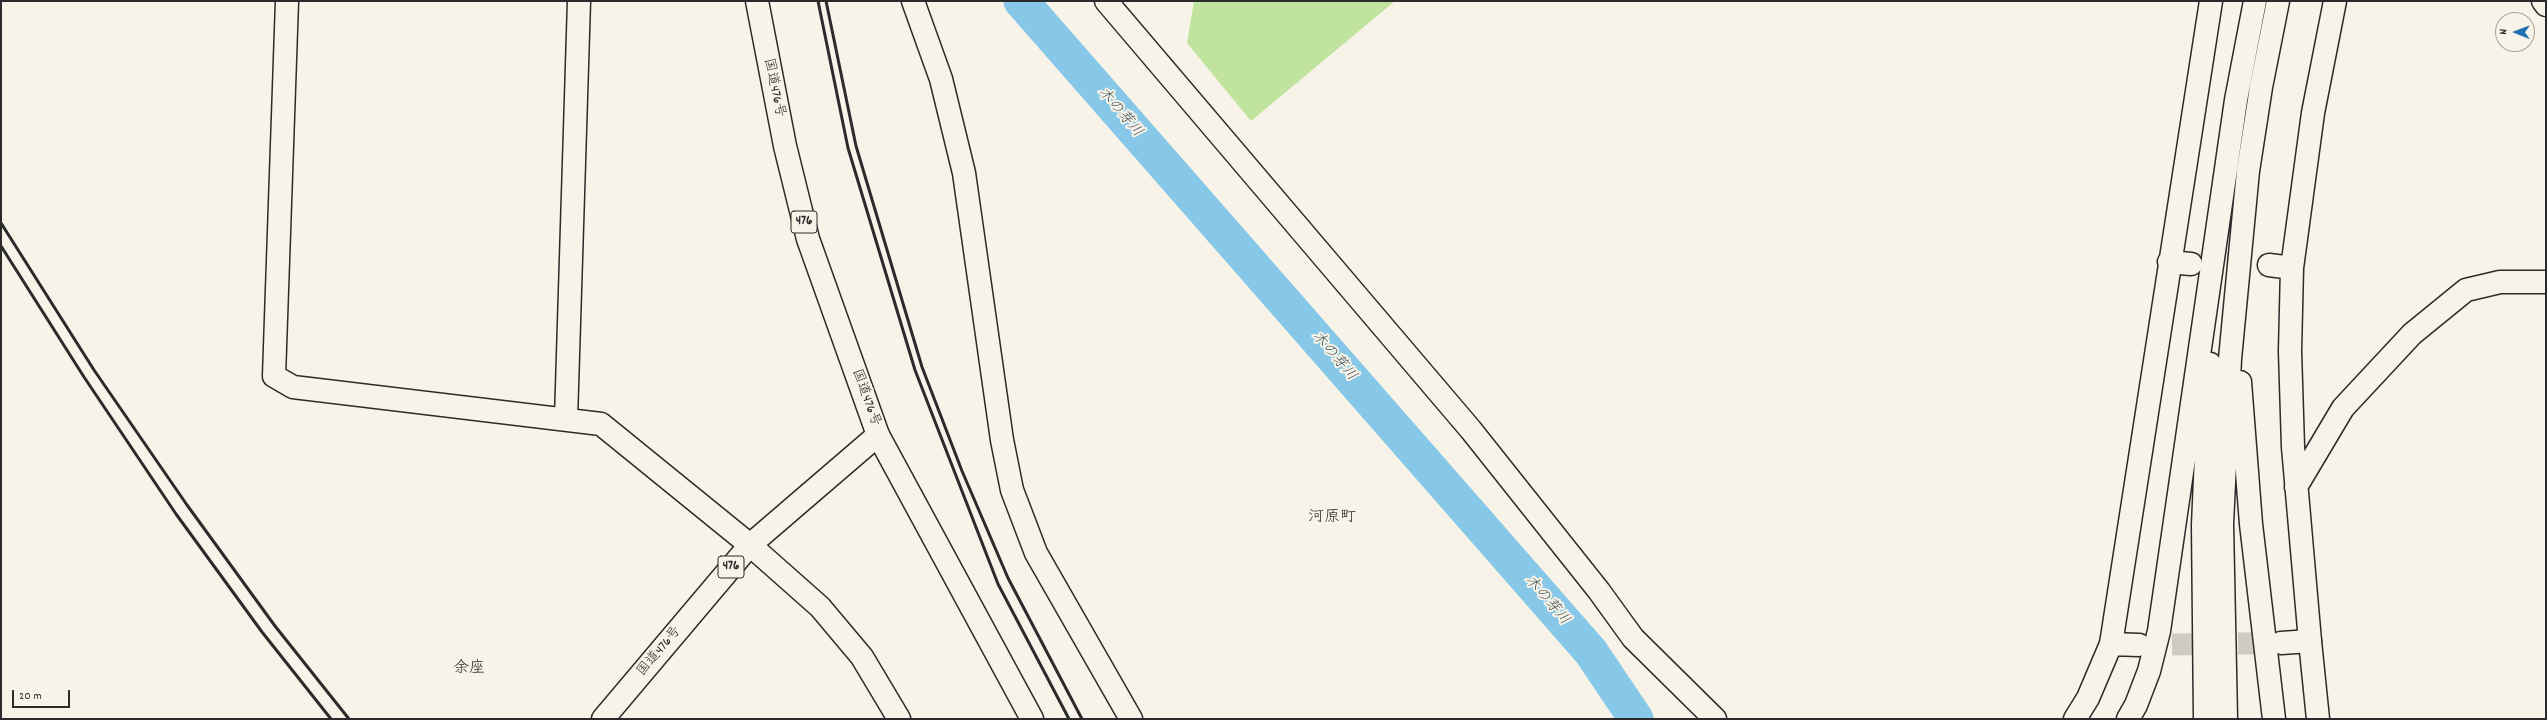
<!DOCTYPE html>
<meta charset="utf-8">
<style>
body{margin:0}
#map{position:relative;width:2547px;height:720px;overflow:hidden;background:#f7f3e8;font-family:Dekko,sans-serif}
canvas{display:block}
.frame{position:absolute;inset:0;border:2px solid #2b2b2b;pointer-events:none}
.north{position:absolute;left:2495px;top:12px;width:40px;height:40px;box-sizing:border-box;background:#f7f3e8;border:1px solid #a5a39c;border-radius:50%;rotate:271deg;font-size:11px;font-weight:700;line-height:16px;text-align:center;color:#2b2b2b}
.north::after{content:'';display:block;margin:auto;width:14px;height:18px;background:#1f6fb2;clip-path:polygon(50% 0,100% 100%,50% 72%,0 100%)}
.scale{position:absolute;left:12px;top:690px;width:58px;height:18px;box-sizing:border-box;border:2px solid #2b2b2b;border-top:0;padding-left:5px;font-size:12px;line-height:14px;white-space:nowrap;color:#2b2b2b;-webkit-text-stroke:3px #f7f3e8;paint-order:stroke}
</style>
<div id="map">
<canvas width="2547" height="720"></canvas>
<div class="frame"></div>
<div class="north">N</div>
<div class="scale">20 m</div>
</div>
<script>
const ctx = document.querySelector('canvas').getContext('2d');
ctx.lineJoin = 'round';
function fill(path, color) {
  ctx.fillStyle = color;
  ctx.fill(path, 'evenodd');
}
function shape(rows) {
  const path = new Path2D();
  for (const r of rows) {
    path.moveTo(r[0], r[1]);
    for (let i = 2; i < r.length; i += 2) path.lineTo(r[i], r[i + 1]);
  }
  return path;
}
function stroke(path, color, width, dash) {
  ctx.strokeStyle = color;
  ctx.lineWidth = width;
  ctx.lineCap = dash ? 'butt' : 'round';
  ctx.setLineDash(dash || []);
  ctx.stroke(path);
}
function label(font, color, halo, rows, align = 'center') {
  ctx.font = font + ' Dekko,"Klee One",sans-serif';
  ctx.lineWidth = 4;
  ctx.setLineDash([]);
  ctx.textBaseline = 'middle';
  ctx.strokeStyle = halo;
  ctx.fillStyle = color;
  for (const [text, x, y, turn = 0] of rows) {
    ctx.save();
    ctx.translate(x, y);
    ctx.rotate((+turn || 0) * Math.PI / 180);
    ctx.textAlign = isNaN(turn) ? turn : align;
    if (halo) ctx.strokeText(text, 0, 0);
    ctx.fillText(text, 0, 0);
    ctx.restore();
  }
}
const green = shape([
 [1194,1,1395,1,1251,121,1187,43]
]);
const river = shape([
 [1021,1,1591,652,1636,719]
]);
const minorTunnel = shape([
 [2194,264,2269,265]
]);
const majorTunnel = shape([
 [2139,645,2281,643]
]);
const minor = shape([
 [287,1,274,376,293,387,601,424,750,545,820,607,862,657,899,719],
 [913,1,941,79,964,173,1002,440,1012,490,1036,553,1131,719],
 [1106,1,1471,430,1599,591,1633,638,1715,719],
 [2543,1,2546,5],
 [2169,262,2191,264],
 [2269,265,2292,268],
 [566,419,579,1],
 [878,435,1032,719],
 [2296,487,2343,408,2412,334,2466,290,2500,282,2546,282],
 [2310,641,2293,447,2290,351,2292,268,2313,113,2335,1],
 [2111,644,2211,1]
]);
const major = shape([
 [2281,643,2310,641,2318,719],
 [2075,719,2088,698,2111,644,2139,645]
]);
const highway = shape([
 [2240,382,2251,524,2274,719],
 [603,719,750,545,878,435,808,239,785,146,757,1],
 [2128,719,2136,705,2149,671,2159,631,2236,100,2255,1],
 [2205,719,2203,525,2210,364],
 [2226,719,2222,524,2230,359,2248,171,2261,87,2278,1]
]);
const rail = shape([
 [818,1,848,148,915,370,998,584,1069,719],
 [826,1,856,146,922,367,962,471,1008,578,1082,719],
 [1,223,94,370,187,505,275,626,349,719],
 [1,246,84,377,176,514,262,632,331,719]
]);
const shields = [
 [804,222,26],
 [731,567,26]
];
const shieldNames = [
 ["476",804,222],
 ["476",731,567]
];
const streetNames = [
 ["国道476号",773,88,78],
 ["国道476号",865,398,70],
 ["国道476号",660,652,-50]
];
const waterNames = [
 ["木の芽川",1119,113,49],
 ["木の芽川",1333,357,49],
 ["木の芽川",1546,601,49]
];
const quarterNames = [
 ["河原町",1332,519],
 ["余座",469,670]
];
fill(green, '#c0e49e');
stroke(river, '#87c8e8', 35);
stroke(minorTunnel, '#cecbc2', 22, [22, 11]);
stroke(majorTunnel, '#cecbc2', 22, [22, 11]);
stroke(minor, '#2b2b2b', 25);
stroke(major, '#2b2b2b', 25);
stroke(highway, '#2b2b2b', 25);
stroke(minor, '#f7f3e8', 22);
stroke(major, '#f7f3e8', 22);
stroke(highway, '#f7f3e8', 22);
stroke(rail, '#2b2b2b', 3);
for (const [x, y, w] of shields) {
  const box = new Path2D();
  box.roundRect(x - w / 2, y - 11, w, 22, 3);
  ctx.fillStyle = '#f7f3e8';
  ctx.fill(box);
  stroke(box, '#2b2b2b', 1);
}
label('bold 13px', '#2b2b2b', null, shieldNames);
label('14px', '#2b2b2b', '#f7f3e8', streetNames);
label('italic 15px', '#42525a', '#f7f3e8', waterNames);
label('16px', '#2b2b2b', '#f7f3e8', quarterNames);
</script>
